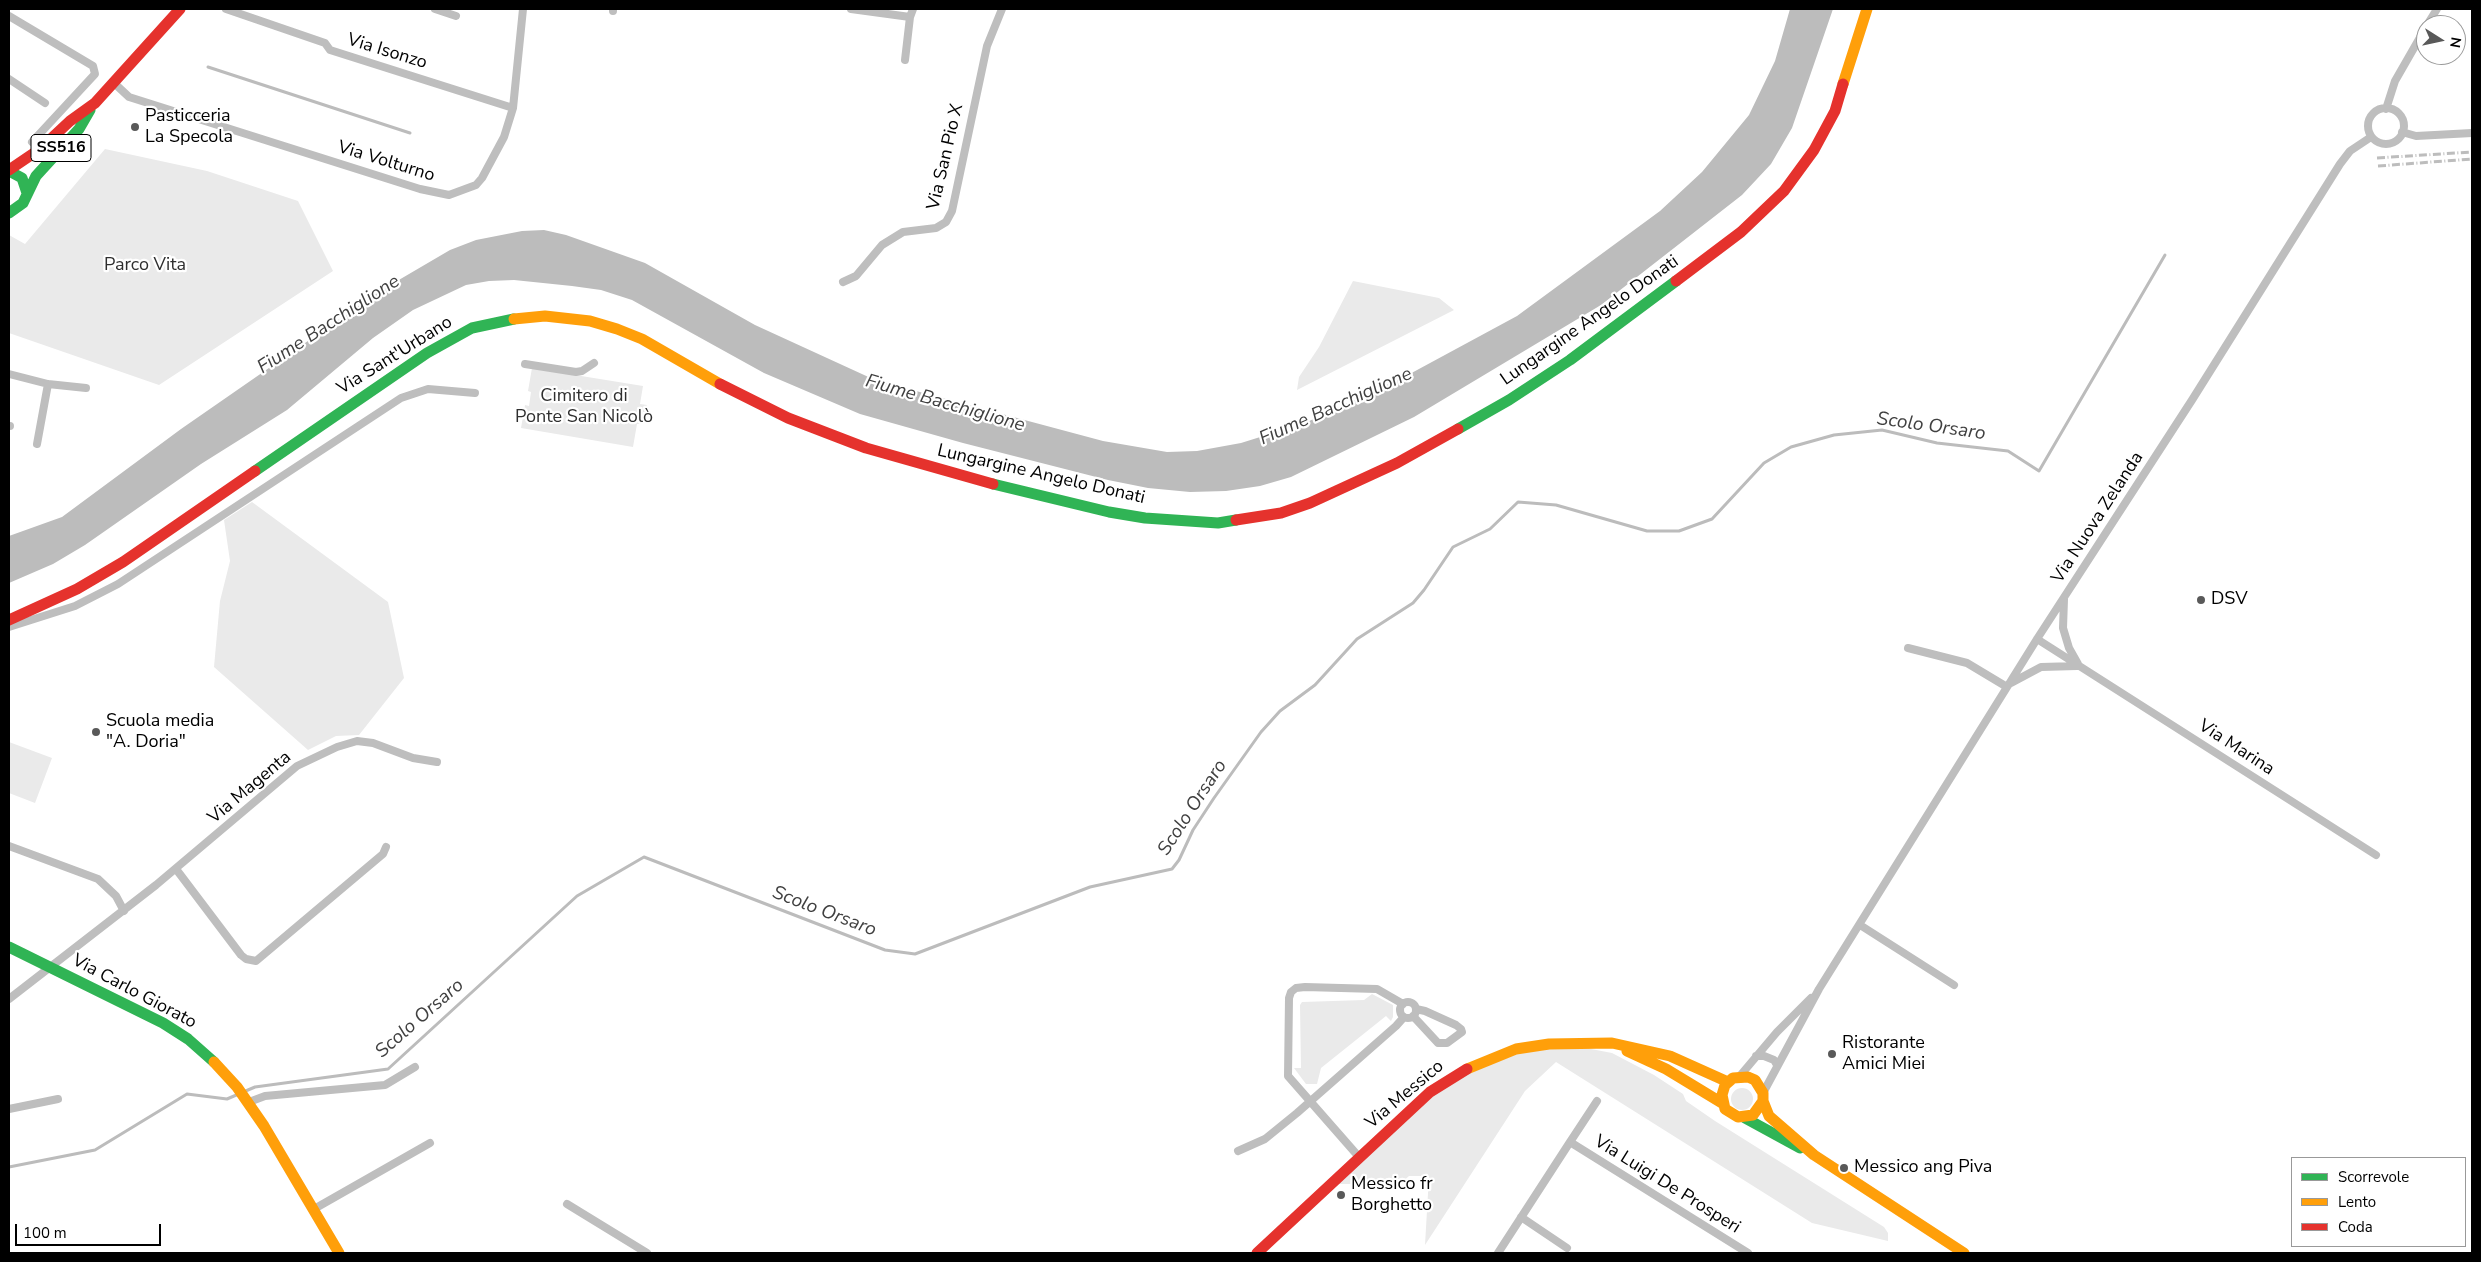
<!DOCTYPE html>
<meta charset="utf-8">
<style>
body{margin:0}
#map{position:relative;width:2481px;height:1262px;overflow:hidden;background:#fff;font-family:"Nunito Sans",sans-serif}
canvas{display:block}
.frame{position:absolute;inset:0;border:10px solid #000;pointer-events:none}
.legend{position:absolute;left:2291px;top:1157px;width:175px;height:90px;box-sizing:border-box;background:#fff;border:1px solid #999;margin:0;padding:6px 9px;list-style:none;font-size:15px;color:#000}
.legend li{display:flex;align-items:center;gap:10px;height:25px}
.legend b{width:25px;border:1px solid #999}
.north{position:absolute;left:2416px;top:15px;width:50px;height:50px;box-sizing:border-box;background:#fff;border:1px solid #999;border-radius:50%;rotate:100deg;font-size:14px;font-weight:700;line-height:20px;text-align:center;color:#000}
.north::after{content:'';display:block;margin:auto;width:18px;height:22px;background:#595959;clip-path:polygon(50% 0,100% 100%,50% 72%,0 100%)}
.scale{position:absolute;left:15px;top:1224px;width:146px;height:22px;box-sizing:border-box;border:2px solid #000;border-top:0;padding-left:6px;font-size:15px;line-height:18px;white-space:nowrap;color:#000;-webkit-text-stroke:4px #fff;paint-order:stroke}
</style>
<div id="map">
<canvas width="2481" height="1262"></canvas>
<div class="frame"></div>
<ul class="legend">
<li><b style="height:6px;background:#30b455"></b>Scorrevole</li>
<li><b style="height:6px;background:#ff9f0a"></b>Lento</li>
<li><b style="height:6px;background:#e5322d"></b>Coda</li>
</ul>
<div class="north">N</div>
<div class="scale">100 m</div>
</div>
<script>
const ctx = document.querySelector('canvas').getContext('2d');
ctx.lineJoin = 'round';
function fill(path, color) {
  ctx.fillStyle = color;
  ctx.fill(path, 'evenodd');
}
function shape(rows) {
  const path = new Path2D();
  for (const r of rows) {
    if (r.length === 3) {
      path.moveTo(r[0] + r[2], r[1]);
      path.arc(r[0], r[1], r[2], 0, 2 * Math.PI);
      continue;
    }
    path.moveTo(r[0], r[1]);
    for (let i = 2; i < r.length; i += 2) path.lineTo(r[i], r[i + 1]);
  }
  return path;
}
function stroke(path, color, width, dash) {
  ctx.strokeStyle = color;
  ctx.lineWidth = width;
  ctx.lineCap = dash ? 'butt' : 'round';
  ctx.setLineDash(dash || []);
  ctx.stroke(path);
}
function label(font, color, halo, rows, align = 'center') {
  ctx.font = font + ' "Nunito Sans",sans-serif';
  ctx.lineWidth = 4.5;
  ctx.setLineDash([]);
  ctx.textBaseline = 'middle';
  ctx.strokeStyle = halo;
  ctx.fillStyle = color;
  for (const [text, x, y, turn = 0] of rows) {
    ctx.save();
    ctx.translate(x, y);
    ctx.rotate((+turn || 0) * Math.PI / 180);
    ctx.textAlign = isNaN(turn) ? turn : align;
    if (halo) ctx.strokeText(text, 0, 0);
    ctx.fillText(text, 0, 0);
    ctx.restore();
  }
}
const green = shape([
 [105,149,207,171,298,201,333,271,159,385,9,333,9,235,25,244],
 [1353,281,1439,298,1454,310,1297,390,1299,377,1319,347],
 [532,368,643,386,640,404,647,405,645,412,643,412,643,421,641,420,640,424,637,424,633,447,521,428,525,405,529,406,531,392,528,391],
 [252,502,388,602,404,678,359,735,336,736,308,750,214,667,220,601,230,561,224,520],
 [9,742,52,758,35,803,9,793],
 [1372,994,1393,1005,1393,1017,1391,1021,1386,1016,1321,1068,1317,1084,1306,1084,1294,1068,1301,1068,1300,1005,1302,1002,1364,1000],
 [1549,1041,1612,1053,1654,1075,1683,1094,1686,1101,1715,1121,1884,1227,1888,1233,1888,1241,1812,1223,1556,1062,1525,1091,1425,1245,1429,1176,1409,1176,1400,1184,1326,1184,1429,1090,1489,1055],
 [1742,1099,11]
]);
const water = shape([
 [1790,9,1833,9,1792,128,1771,164,1742,195,1601,305,1414,417,1291,477,1260,486,1226,491,1190,492,1148,488,1108,480,963,443,860,414,764,373,632,300,601,290,572,286,514,280,489,281,466,285,413,310,373,338,287,410,201,464,85,545,53,564,9,583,9,536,62,517,181,429,380,291,450,250,476,240,522,231,544,230,566,235,645,263,755,325,875,380,1103,441,1167,452,1197,451,1241,443,1305,423,1406,376,1517,316,1660,211,1702,172,1749,115,1775,61]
]);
const stream = shape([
 [208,67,410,133],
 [9,1167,95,1150,187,1094,227,1099,255,1087,388,1069,577,896,644,857,885,950,915,954,1090,887,1172,869,1179,860,1193,830,1214,798,1261,732,1280,711,1315,685,1357,639,1413,603,1424,590,1453,547,1490,529,1518,502,1556,505,1647,531,1679,531,1712,519,1764,463,1791,447,1834,435,1882,430,1937,443,2008,451,2039,471,2165,255]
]);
const street = shape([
 [226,9,325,43,330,50,513,108],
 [435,9,456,16],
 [851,9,910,17],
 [613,11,613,9],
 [9,16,93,66,95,74,32,142],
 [2427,25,2437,9],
 [905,60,910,17,913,9],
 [9,79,45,103],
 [114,83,129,97,420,189,449,195,476,185,482,178,504,137,513,108,523,9],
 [2386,126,18],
 [2386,109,2395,81,2426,27],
 [2402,132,2416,136,2472,133],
 [843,282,856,276,882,245,903,232,936,228,946,222,952,211,987,46,1002,9],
 [525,364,576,372,582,371,594,363],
 [9,374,48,384,86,388],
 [9,426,10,426],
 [37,444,48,384],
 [2064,599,2063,628,2069,648,2078,664],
 [9,627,75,606,118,584,401,398,428,389,475,393],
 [2037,639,2376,855],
 [1908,648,1967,663,2007,687],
 [2011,683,2041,667,2077,666],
 [9,846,98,879,116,896,124,911],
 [176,869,241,955,246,959,256,961,383,854,386,847],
 [1860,925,1954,985],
 [9,999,156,885,297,766,337,747,357,741,373,743,413,758,437,762],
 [1408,1010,8],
 [1413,1016,1438,1043,1447,1043,1462,1032,1461,1029,1456,1025,1425,1011,1416,1009],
 [1756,1056,1764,1056,1774,1060,1777,1065],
 [1739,1077,1777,1032,1811,998],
 [1763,1093,1819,989,2037,639,2192,400,2340,164,2350,151,2371,137],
 [249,1102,265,1096,385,1085,415,1067],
 [9,1109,58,1099],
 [1570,1142,1597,1101],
 [1238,1151,1265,1139,1297,1113,1396,1026,1404,1017],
 [1359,1157,1288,1076,1289,998,1291,992,1296,988,1305,987,1377,989,1403,1004],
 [567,1204,647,1253],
 [314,1209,430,1143],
 [1521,1217,1567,1248],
 [1498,1253,1570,1142,1748,1253]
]);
const fast = shape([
 [9,171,22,178,27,193],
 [9,213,23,203,36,176,79,129,90,110],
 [1458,429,1509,400,1570,360,1676,281],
 [255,471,427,353,472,328,514,319],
 [993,484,1109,512,1145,518,1218,523,1236,520],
 [9,947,163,1023,188,1039,214,1062],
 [1745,1118,1800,1148]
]);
const slow = shape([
 [1843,84,1867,9],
 [514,319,545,316,590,321,617,329,642,339,720,384],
 [1627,1051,1666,1069,1722,1103],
 [214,1062,237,1087,264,1126,339,1253],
 [1467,1069,1516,1049,1549,1044,1612,1043,1670,1056,1728,1082],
 [1763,1101,1753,1115,1738,1117,1725,1109,1722,1095,1725,1085,1733,1078,1748,1077,1755,1080,1763,1093,1763,1101,1769,1116,1814,1155,1964,1253]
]);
const jam = shape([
 [9,170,40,149,70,121,95,103,180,9],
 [1676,281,1741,232,1784,191,1814,150,1835,111,1843,84],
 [720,384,788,418,866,448,993,484],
 [1236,520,1281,513,1310,503,1397,463,1458,429],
 [9,620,77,589,123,562,255,471],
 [1257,1253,1430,1092,1467,1069]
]);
const rail = shape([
 [2377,158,2472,152],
 [2378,166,2472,159]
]);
const markers = [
 [135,127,5,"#595959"],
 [2201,600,5,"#595959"],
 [96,732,5,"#595959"],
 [1832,1054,5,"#595959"],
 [1844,1168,5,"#595959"],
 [1341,1195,5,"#595959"]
];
const shields = [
 [61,148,60]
];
const shieldNames = [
 ["SS516",61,148]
];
const streetNames = [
 ["Via Isonzo",387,52,17],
 ["Via San Pio X",946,157,-77],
 ["Via Volturno",386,162,17],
 ["Lungargine Angelo Donati",1590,321,-35],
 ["Via Sant'Urbano",395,356,-32],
 ["Lungargine Angelo Donati",1041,475,13],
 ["Via Nuova Zelanda",2098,518,-57],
 ["Via Marina",2236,748,33],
 ["Via Magenta",250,788,-40],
 ["Via Carlo Giorato",134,992,28],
 ["Via Messico",1405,1095,-40],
 ["Via Luigi De Prosperi",1667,1185,32]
];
const poiNames = [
 ["Pasticceria",145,117],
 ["La Specola",145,138],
 ["DSV",2211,600],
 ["Scuola media",106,722],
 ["\"A. Doria\"",106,743],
 ["Ristorante",1842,1044],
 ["Amici Miei",1842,1065],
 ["Messico ang Piva",1854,1168],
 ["Messico fr",1351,1185],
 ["Borghetto",1351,1206]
];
const parkNames = [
 ["Parco Vita",145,266],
 ["Cimitero di",584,397],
 ["Ponte San Nicolò",584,418]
];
const waterNames = [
 ["Fiume Bacchiglione",329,325,-33],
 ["Fiume Bacchiglione",945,404,16],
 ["Fiume Bacchiglione",1336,407,-24],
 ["Scolo Orsaro",1931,427,8],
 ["Scolo Orsaro",1193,808,-57],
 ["Scolo Orsaro",824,912,21],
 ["Scolo Orsaro",420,1019,-41]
];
fill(green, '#eaeaea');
fill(water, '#bcbcbc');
stroke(stream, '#bcbcbc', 3);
stroke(street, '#bebebe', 8);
stroke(fast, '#30b455', 11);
stroke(slow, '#ff9f0a', 11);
stroke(jam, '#e5322d', 11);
stroke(rail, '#bdbdbd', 3, [8, 2.5, 1, 2.5]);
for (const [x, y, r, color] of markers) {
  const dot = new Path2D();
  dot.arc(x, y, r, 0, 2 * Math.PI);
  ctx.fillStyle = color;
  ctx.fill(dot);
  stroke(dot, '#fff', 2);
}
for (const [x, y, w] of shields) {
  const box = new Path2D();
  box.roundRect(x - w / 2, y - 13.5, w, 27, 4);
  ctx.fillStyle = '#fff';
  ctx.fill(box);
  stroke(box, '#000', 1);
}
label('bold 16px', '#000', null, shieldNames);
label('18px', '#000', '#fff', streetNames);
label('18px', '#000', '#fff', poiNames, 'left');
label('18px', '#2f2f2f', '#fff', parkNames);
label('italic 19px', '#404040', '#fff', waterNames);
</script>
